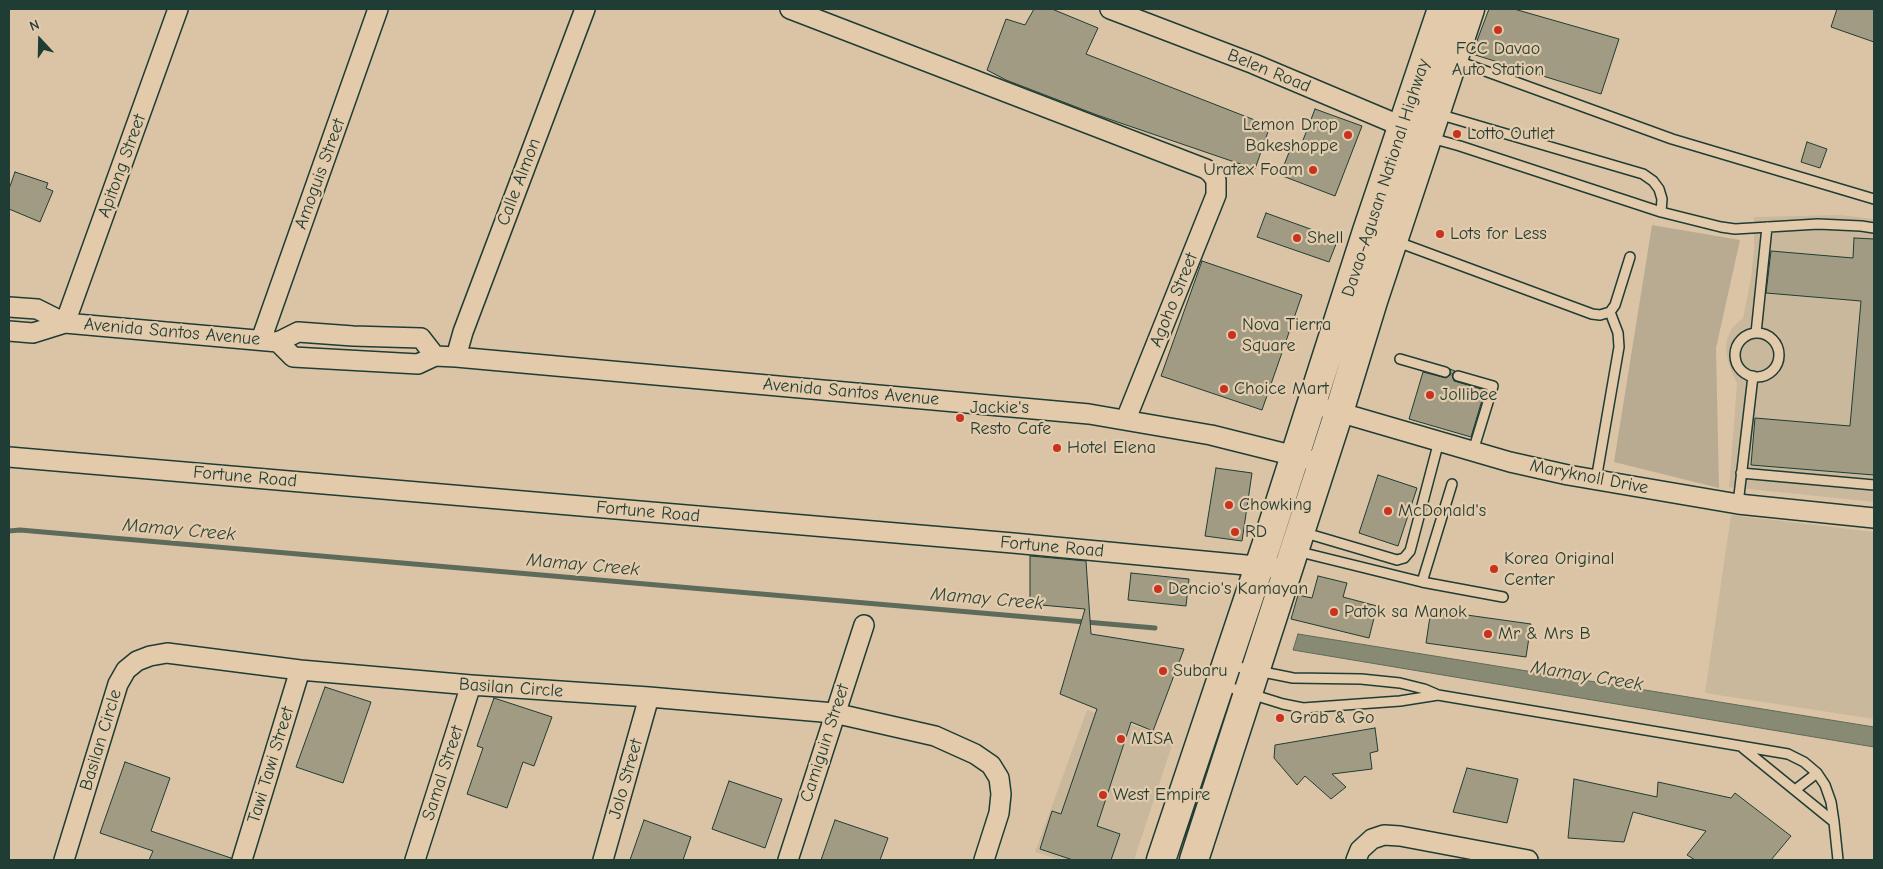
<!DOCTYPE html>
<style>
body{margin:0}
#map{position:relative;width:1883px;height:869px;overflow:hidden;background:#dbc4a6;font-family:"Comic Neue",sans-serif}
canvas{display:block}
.frame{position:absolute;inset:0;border:10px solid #1f3d34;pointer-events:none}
.north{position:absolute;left:15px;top:15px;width:50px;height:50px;-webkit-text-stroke:4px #e3caab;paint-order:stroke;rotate:339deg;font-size:14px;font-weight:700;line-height:20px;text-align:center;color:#1f3d34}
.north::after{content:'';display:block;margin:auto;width:18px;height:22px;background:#1f3d34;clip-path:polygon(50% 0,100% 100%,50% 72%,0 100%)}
</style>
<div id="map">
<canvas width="1883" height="869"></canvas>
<div class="frame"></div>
<div class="north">N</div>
</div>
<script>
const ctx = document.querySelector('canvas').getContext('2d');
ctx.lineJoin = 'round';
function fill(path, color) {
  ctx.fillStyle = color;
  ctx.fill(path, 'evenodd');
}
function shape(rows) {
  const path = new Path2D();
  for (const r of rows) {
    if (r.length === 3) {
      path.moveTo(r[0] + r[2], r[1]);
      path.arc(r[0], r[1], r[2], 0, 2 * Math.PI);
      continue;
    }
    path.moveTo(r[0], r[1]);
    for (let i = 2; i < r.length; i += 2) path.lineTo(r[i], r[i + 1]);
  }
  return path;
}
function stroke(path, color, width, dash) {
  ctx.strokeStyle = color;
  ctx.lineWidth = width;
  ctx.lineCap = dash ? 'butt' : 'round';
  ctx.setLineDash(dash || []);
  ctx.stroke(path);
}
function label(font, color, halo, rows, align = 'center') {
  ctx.font = font + ' "Comic Neue",sans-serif';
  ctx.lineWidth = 4.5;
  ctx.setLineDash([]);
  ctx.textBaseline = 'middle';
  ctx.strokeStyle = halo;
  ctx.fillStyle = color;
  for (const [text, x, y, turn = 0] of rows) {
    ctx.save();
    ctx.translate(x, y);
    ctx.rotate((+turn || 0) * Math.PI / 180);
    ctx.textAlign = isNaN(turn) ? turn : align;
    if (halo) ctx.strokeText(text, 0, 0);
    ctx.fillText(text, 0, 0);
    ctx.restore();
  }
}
const built = shape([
 [1840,215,1874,219,1874,502,1729,487,1737,384,1729,365,1726,351,1727,339,1732,328,1743,318,1751,278,1754,249,1754,217],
 [1731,515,1874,532,1874,719,1705,693],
 [1087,710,1174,739,1134,860,1060,860,1035,852]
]);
const green = shape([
 [1652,225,1740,240,1716,348,1719,488,1614,462]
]);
const water = shape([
 [1298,634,1874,727,1874,747,1293,650,1298,634]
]);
const stream = shape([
 [9,531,20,530,1155,628]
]);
const building = shape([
 [1034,9,1052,9,1098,28,1086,54,1270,126,1255,169,1097,115,1006,80,987,70,1006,19,1025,25,1034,9],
 [1489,9,1514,9,1619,39,1601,94,1472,54,1489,9],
 [1837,9,1874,9,1874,42,1831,27,1837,9],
 [1315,109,1362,126,1335,196,1280,175,1292,145,1300,148,1315,109],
 [1807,142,1827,149,1820,168,1801,162,1807,142],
 [15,172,48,183,46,188,53,191,40,222,9,209,9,189,15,172],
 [1266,213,1338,239,1329,262,1257,237,1266,213],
 [1854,238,1874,239,1874,475,1751,465,1755,418,1850,426,1861,301,1766,293,1771,251,1853,258,1854,238],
 [1202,261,1302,295,1262,410,1161,376,1202,261],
 [1450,369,1455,371,1452,375,1454,381,1485,390,1471,437,1409,419,1423,372,1446,378,1451,374,1450,369],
 [1216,468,1252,473,1242,541,1205,536,1216,468],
 [1378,475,1417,488,1398,546,1359,533,1378,475],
 [1030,556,1086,561,1091,634,1184,649,1153,731,1131,722,1097,826,1120,834,1111,860,1073,860,1040,849,1052,811,1061,814,1097,709,1060,694,1085,609,1030,604,1030,556],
 [1131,573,1189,579,1186,606,1128,600,1131,573],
 [1318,576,1347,583,1343,597,1377,606,1369,638,1291,619,1298,595,1312,598,1318,576],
 [1431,610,1531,624,1526,657,1426,643,1431,610],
 [325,687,371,702,343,783,296,767,325,687],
 [494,698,552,717,534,766,523,762,507,808,467,794,483,748,477,746,494,698],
 [1375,728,1378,751,1370,753,1372,769,1332,774,1346,787,1331,799,1305,776,1297,785,1274,758,1275,745,1375,728],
 [125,762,170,778,151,831,231,858,231,860,149,860,153,851,100,833,125,762],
 [1467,768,1518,779,1507,823,1453,812,1467,768],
 [1574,779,1657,797,1658,782,1731,798,1735,793,1791,836,1771,860,1695,860,1687,855,1706,831,1633,812,1624,842,1568,838,1574,779],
 [729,781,782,799,765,848,712,829,729,781],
 [644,820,691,837,683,860,630,860,644,820],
 [835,820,888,838,880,860,821,860,835,820]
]);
const lane = shape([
 [1455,60,1672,139,1874,199],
 [1438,114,1643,174,1653,181,1659,189,1662,199,1661,212],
 [1431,138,1460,146,1661,212,1721,227,1735,229,1818,224,1861,226,1874,228],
 [1395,241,1592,314,1600,315,1610,312,1615,305,1630,257],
 [1756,333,1767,227],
 [1757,355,22],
 [1400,359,1445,372],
 [1458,376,1493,386,1473,451],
 [1741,473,1874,485],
 [1596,480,1619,347,1618,333,1610,312],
 [1738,504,1753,376],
 [1302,532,1397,560,1404,558,1410,551,1439,441],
 [1296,551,1422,582,1503,597],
 [1422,582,1452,484],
 [1228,665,1293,678,1361,679,1400,683,1424,689,1438,695,1788,754,1804,762,1817,773,1825,785,1831,802,1834,822,1838,860],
 [1222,685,1283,704,1303,708,1400,701,1438,695],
 [1743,748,1834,822],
 [1795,790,1817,773]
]);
const street = shape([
 [790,9,1206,169,1211,173,1216,180,1216,195,1126,419],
 [1110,9,1254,64,1413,131],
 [9,307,37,309,65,323,278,342,298,332,353,336,421,338,435,356],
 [65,323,178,9],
 [9,331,33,333,65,323],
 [261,340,378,9],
 [278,342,293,357,418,364,435,356,456,357,1089,414,1211,435,1307,459],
 [456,357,463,332,585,9],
 [1328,409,1510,462,1568,475,1738,504,1874,518],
 [9,457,1013,543,1288,569],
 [64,860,118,684,126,670,137,661,150,656,167,653,300,670,471,685,649,697,834,713,935,736,975,754,991,765,999,778,1001,794,999,813,984,860],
 [242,860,300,670],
 [415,860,471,685],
 [603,860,649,697],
 [788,860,864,625],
 [1356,860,1360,850,1372,839,1384,835,1400,836,1528,860]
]);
const primary = shape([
 [1161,860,1267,543,1367,231,1442,9],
 [1194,860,1339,412,1374,298,1470,9]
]);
const markers = [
 [1498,30,5,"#c8321e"],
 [1457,134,5,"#c8321e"],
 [1348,135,5,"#c8321e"],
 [1313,170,5,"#c8321e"],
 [1440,234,5,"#c8321e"],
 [1297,238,5,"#c8321e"],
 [1232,335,5,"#c8321e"],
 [1224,389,5,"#c8321e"],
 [1430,395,5,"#c8321e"],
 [960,418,5,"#c8321e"],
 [1057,448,5,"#c8321e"],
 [1229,505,5,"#c8321e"],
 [1388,511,5,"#c8321e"],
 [1235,532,5,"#c8321e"],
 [1494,569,5,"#c8321e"],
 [1158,589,5,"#c8321e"],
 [1334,612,5,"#c8321e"],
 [1488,634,5,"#c8321e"],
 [1163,671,5,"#c8321e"],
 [1280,718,5,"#c8321e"],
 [1121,739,5,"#c8321e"],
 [1103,795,5,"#c8321e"]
];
const poiNames = [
 ["FCC Davao",1498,49,"center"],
 ["Auto Station",1498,70,"center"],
 ["Lemon Drop",1338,125,"right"],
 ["Bakeshoppe",1338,146,"right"],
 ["Lotto Outlet",1467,134],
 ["Uratex Foam",1303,170,"right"],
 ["Lots for Less",1450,234],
 ["Shell",1307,238],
 ["Nova Tierra",1242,325],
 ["Square",1242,346],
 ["Choice Mart",1234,389],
 ["Jollibee",1440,395],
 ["Jackie's",970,408],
 ["Resto Cafe",970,429],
 ["Hotel Elena",1067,448],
 ["Chowking",1239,505],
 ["McDonald's",1398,511],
 ["RD",1245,532],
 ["Korea Original",1504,559],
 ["Center",1504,580],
 ["Dencio's Kamayan",1168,589],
 ["Patok sa Manok",1344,612],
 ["Mr & Mrs B",1498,634],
 ["Subaru",1173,671],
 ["Grab & Go",1290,718],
 ["MISA",1131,739],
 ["West Empire",1113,795]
];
const streetNames = [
 ["Belen Road",1269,71,22],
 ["Apitong Street",122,166,-70],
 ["Amoguis Street",320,174,-70],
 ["Davao-Agusan National Highway",1386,178,-72],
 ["Calle Almon",519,182,-69],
 ["Agoho Street",1174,300,-68],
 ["Avenida Santos Avenue",172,332,5],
 ["Avenida Santos Avenue",851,392,5],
 ["Fortune Road",245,477,5],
 ["Maryknoll Drive",1589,477,11],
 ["Fortune Road",648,512,5],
 ["Fortune Road",1052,547,5],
 ["Basilan Circle",511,688,4],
 ["Basilan Circle",101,740,-73],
 ["Camiguin Street",825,743,-72],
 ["Tawi Tawi Street",271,765,-73],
 ["Samal Street",443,773,-72],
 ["Jolo Street",626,779,-74]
];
const waterNames = [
 ["Mamay Creek",179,530,5],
 ["Mamay Creek",583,565,5],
 ["Mamay Creek",987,599,5],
 ["Mamay Creek",1587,676,9]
];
fill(built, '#cab89c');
fill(green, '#b8ab91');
fill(water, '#898a74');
stroke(water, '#5f6b5a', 1);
stroke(stream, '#5f6b5a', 5);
fill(building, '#a19b83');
stroke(building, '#1f3d34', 1);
stroke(lane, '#1f3d34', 12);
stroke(street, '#1f3d34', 22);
stroke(primary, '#1f3d34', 31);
stroke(lane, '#e3caab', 9);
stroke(street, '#e3caab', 19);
stroke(primary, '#e3caab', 28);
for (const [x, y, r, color] of markers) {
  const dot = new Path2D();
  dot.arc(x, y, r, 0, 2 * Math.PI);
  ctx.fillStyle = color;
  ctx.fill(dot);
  stroke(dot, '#e3caab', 2);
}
label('18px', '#1f3d34', '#e3caab', poiNames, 'left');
label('18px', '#1f3d34', '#e3caab', streetNames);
label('italic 19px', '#2a453a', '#e3caab', waterNames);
</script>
